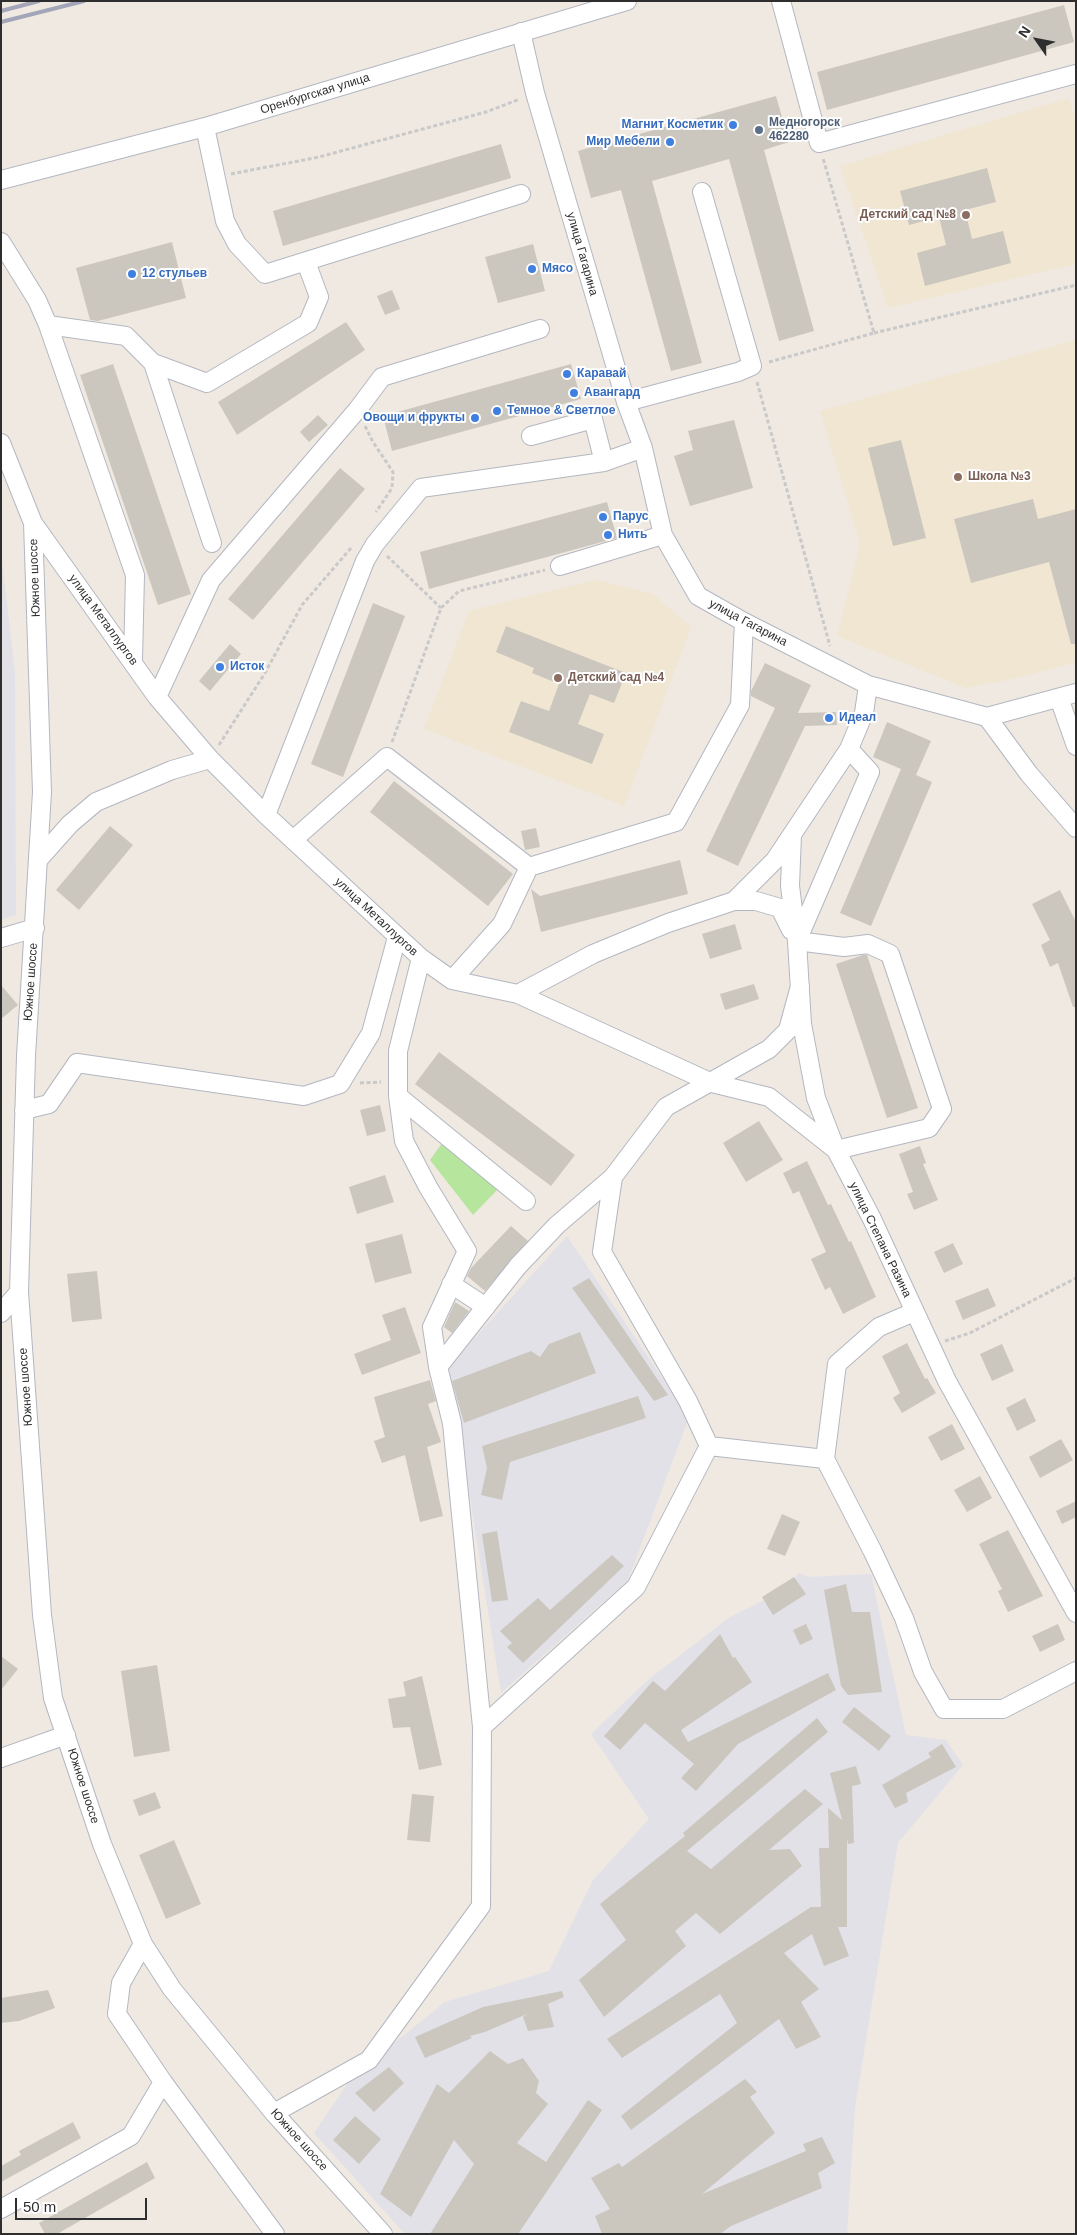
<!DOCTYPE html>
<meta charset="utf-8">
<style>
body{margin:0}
#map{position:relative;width:1077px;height:2235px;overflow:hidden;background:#efe9e1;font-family:Helvetica,sans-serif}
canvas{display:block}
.frame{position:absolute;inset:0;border:2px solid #2e2e2e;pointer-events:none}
.north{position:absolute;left:1012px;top:15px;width:50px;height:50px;-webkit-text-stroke:4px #fff;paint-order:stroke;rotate:303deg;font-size:14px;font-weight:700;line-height:20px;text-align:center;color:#2e2e2e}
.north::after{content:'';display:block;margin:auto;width:18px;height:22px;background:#2e2e2e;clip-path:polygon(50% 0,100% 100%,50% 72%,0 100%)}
.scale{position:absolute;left:15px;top:2198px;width:132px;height:22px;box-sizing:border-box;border:2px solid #2e2e2e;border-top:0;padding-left:6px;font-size:15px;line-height:18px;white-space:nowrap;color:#2e2e2e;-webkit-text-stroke:4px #fff;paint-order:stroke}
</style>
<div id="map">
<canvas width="1077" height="2235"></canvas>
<div class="frame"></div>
<div class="north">N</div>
<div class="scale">50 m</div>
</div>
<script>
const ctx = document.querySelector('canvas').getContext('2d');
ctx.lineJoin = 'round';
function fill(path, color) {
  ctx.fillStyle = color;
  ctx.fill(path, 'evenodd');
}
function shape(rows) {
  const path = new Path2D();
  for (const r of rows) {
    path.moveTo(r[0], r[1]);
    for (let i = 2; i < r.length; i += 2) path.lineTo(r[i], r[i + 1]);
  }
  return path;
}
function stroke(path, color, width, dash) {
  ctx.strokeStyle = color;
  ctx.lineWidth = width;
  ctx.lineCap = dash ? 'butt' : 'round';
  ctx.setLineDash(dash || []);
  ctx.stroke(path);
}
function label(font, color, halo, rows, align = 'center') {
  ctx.font = font + ' Helvetica,sans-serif';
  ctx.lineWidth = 4;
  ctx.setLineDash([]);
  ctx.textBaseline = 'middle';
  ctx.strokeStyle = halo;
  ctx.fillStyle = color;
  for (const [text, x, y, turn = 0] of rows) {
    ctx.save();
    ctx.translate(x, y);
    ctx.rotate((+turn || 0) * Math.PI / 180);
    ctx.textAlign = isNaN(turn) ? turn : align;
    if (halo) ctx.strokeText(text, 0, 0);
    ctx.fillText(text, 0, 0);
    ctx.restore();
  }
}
const industrial = shape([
 [1,552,15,673,16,915,1,920],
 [567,1236,689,1418,628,1580,501,1693,458,1423,444,1372],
 [799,1573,809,1577,871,1574,906,1735,946,1740,963,1765,898,1843,855,2108,847,2234,405,2234,314,2133,352,2077,445,2002,549,1971,593,1880,649,1819,591,1734,649,1679,730,1617,781,1592]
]);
const education = shape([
 [1069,98,1076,120,1076,264,888,308,840,166],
 [1076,340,1076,662,1022,677,966,688,837,636,860,543,820,411],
 [596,580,653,594,691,627,624,806,424,729,469,611]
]);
const green = shape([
 [445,1139,502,1185,473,1215,430,1160]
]);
const building = shape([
 [1064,5,1074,42,827,110,817,72],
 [776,96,789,142,764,150,814,331,779,341,729,159,652,181,702,363,671,371,621,190,591,198,578,151],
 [501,144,511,178,283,246,273,211],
 [987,168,996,202,965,210,972,239,1003,231,1011,263,925,286,917,253,946,245,939,217,909,225,900,191],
 [172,242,186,298,98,321,90,320,76,268],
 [533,244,545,291,498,303,485,257],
 [392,290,400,309,385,315,377,296],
 [346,322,365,350,237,435,218,402],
 [113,364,191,594,158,605,80,375],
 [571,364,581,399,392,451,383,416],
 [318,415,328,425,309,442,300,432],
 [734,420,753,488,690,506,674,456,693,450,688,431],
 [901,440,926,538,893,546,868,448],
 [340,468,365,489,253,620,228,599],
 [1033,499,1038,519,1076,509,1076,644,1071,644,1049,562,971,583,954,519],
 [607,502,617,538,429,589,420,552],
 [373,603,405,616,343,777,311,764],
 [506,626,626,673,614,703,590,694,578,724,604,734,592,764,509,732,521,701,549,711,559,684,532,673,534,668,496,652],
 [230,644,241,654,210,691,199,681],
 [765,663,811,685,798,713,836,712,837,725,805,726,738,866,706,851,775,708,751,696,751,691],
 [887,722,931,741,916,775,932,782,871,926,840,913,901,769,873,757],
 [394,781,513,874,488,906,370,812],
 [110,826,133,845,79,910,56,890],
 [536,828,540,847,525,850,521,831],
 [680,860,688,894,541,932,531,889,540,896],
 [1060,890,1076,922,1076,1007,1073,1007,1058,963,1050,967,1041,945,1050,940,1032,904],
 [735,924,742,949,710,959,702,934],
 [863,955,867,955,918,1108,887,1118,836,964],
 [754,984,759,999,725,1010,720,994],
 [1,985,18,1005,1,1019],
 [439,1052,575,1155,551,1186,415,1084],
 [380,1105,386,1131,367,1136,360,1110],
 [759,1121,783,1160,746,1182,723,1143],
 [920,1146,926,1163,923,1164,938,1200,914,1210,907,1194,913,1192,899,1154],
 [807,1161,828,1205,831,1204,849,1242,851,1241,876,1297,843,1314,830,1287,825,1290,811,1259,826,1252,799,1191,793,1194,783,1173],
 [385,1175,394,1202,357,1214,349,1187],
 [511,1226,528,1241,485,1291,467,1276,471,1268],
 [402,1234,412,1273,375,1283,365,1244],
 [953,1243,963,1264,944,1273,934,1252],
 [97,1271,102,1319,72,1322,67,1274],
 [589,1278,668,1395,654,1401,572,1288],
 [988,1288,996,1306,963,1320,955,1301],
 [455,1302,469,1311,452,1333,444,1327],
 [405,1307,421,1353,362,1375,354,1354,391,1340,382,1315],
 [580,1332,596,1373,464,1423,452,1381,531,1351,540,1357,549,1344],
 [907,1343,925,1379,927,1378,936,1393,902,1413,893,1398,900,1393,882,1356],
 [1002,1344,1014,1371,992,1381,980,1354],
 [430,1380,436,1401,428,1404,441,1442,427,1447,443,1516,420,1522,405,1455,382,1463,374,1441,385,1437,374,1397],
 [638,1396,646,1418,510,1462,502,1500,481,1495,487,1468,482,1446],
 [1025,1398,1036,1421,1017,1431,1006,1408],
 [952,1424,965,1449,941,1461,928,1437],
 [1061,1439,1073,1460,1040,1478,1029,1457],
 [980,1476,992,1498,967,1512,954,1490],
 [1076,1501,1076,1517,1062,1524,1056,1511],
 [782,1514,800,1522,785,1556,767,1549],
 [1008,1530,1043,1596,1008,1612,998,1591,1002,1589,979,1544],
 [497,1531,508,1600,492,1602,482,1534],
 [612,1555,624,1566,523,1663,507,1647,512,1643,500,1631,538,1598,550,1610],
 [794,1577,806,1594,773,1615,762,1597],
 [846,1584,852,1612,870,1612,882,1692,848,1695,841,1686,824,1590],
 [806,1624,813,1639,800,1645,793,1630],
 [1058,1624,1065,1640,1040,1652,1032,1636],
 [720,1634,733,1658,735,1657,752,1682,681,1730,688,1742,828,1673,836,1690,738,1744,696,1791,681,1778,694,1764,645,1723,620,1750,604,1736,653,1681,665,1691],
 [1,1656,18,1669,1,1690],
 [157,1665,170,1751,134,1757,121,1671],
 [422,1676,442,1765,419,1770,410,1727,393,1728,388,1699,406,1696,403,1682],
 [854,1707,891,1736,879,1751,842,1722],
 [817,1718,828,1732,687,1851,711,1869,805,1789,823,1804,769,1850,790,1849,802,1866,720,1934,696,1913,675,1931,686,1946,604,2017,579,1980,626,1940,600,1904,685,1836,683,1833],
 [942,1744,956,1767,906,1793,908,1802,895,1808,882,1785,931,1757,928,1753],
 [856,1766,861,1784,852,1786,854,1843,848,1844,847,1838,847,1927,838,1927,849,1956,824,1966,812,1934,784,1953,819,1989,801,2002,821,2037,796,2049,779,2019,631,2130,621,2116,737,2023,720,1994,622,2058,607,2039,811,1907,821,1907,819,1848,829,1848,828,1808,842,1820,830,1773],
 [155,1792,161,1808,139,1816,133,1800],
 [412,1794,434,1796,430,1842,407,1840],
 [174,1840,201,1904,166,1919,139,1855],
 [48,1990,55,2008,19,2021,1,2023,1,1998],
 [562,1991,564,1997,548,2004,554,2027,528,2031,523,2017,527,2014,485,2032,470,2036,472,2038,425,2058,415,2037,483,2007],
 [490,2051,508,2064,523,2058,539,2081,536,2093,548,2104,517,2143,546,2162,588,2100,602,2110,518,2234,430,2234,474,2164,454,2140,411,2217,380,2194,437,2084,449,2093],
 [389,2067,404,2083,374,2112,355,2093],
 [745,2079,757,2092,750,2097,775,2133,702,2194,806,2151,803,2144,822,2137,835,2163,818,2173,822,2188,731,2226,720,2234,602,2234,595,2216,610,2209,591,2178,619,2163,622,2167],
 [355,2116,381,2139,359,2164,333,2140],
 [73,2122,81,2138,1,2182,1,2166,21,2155,19,2151],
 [147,2162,155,2178,57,2234,45,2234,39,2223]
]);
const path = shape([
 [231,174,319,157,486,112,520,99],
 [874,333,1076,285],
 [769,362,874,333,823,158],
 [757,382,830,646],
 [365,426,373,442,393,472,392,488,376,512],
 [387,556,441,608],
 [392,742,441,608,459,591,545,570],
 [219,745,265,673,302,605,351,548],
 [360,1083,381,1082],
 [945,1341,970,1333,1076,1278]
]);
const minor = shape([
 [781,1,819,143,1076,74],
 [521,32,535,93,626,402,643,448,663,535,698,596,744,622,868,685,987,717,1076,693],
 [205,127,225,221,237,244,265,274,521,194],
 [1,180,205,127,627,1],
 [1,242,37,300,48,325,126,336,153,363,212,543],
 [48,325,135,575,133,660],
 [153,363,207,383,308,323,319,297,306,262],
 [626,402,738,372,752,366,702,192],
 [531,436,593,419,604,462],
 [1,443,33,523,42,792,26,1056,19,1292,42,1615,53,1698,102,1844,143,1944,172,1989,274,2113,383,2234],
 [33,523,157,697,210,759,266,815,421,958,452,980,518,994,712,1083,769,1097,836,1150],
 [560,566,663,535],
 [157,697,211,580,358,409,382,377,540,329],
 [1059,698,1076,746],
 [987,717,1029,774,1076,828],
 [266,815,365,561,375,544,421,488,604,462,643,448],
 [792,835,790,886,797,941,802,1024,816,1098,836,1150,872,1219,947,1381,1076,1613],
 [293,840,387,757,529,867,676,822,740,705,744,622],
 [38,860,70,824,96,802,172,770,210,759],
 [734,901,756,901,780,908,791,930],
 [1,938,35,928],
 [797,941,844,947,868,944,890,954,942,1109,929,1128,836,1150],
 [797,941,870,772,849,749],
 [421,958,398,1051,398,1096,526,1201],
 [452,980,502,924,529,867],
 [518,994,593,954,668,923,734,901,775,860,849,749,864,713,868,685],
 [398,1096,404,1141,428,1187,467,1251,432,1327,438,1367],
 [24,1110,49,1104,77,1063,304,1096,340,1084,371,1033,397,937],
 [613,1177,602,1252,688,1401,709,1446],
 [451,1284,486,1307],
 [914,1312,879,1327,837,1364,825,1459,873,1552,904,1618,923,1672,944,1709,1003,1709,1076,1671],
 [1,1313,19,1292],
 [482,1727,636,1587,709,1446,825,1459],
 [1,1758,66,1735],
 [143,1944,121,1983,117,2014,163,2082,275,2234],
 [274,2113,369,2060,481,1906,482,1727,452,1423,438,1367,518,1266,557,1225,613,1177,666,1107,769,1049,788,1030,800,986],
 [1,2209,131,2136,163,2082]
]);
const rail = shape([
 [1,11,39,1],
 [1,22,84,1]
]);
const markers = [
 [733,125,5,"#3f7fe0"],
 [759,130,5,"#5c6f8a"],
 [670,142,5,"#3f7fe0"],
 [966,215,5,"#8d6e63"],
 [532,269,5,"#3f7fe0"],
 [132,274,5,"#3f7fe0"],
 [567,374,5,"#3f7fe0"],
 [574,393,5,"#3f7fe0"],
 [497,411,5,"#3f7fe0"],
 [475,418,5,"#3f7fe0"],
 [958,477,5,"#8d6e63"],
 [603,517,5,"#3f7fe0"],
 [608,535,5,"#3f7fe0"],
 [220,667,5,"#3f7fe0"],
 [558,678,5,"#8d6e63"],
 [829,718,5,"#3f7fe0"]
];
const streetNames = [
 ["Оренбургская улица",315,94,-17],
 ["улица Гагарина",582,254,74],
 ["Южное шоссе",35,578,-92],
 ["улица Металлургов",103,620,54],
 ["улица Гагарина",748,623,28],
 ["улица Металлургов",376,917,43],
 ["Южное шоссе",31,982,-86],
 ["улица Степана Разина",880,1240,64],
 ["Южное шоссе",26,1387,-94],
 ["Южное шоссе",83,1786,72],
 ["Южное шоссе",299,2140,48]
];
const serviceNames = [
 ["Медногорск",769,123],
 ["462280",769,137]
];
const shopNames = [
 ["Магнит Косметик",723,125,"right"],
 ["Мир Мебели",660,142,"right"],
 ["Мясо",542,269],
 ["12 стульев",142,274],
 ["Каравай",577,374],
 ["Авангард",584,393],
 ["Темное & Светлое",507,411],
 ["Овощи и фрукты",465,418,"right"],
 ["Парус",613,517],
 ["Нить",618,535],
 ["Исток",230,667],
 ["Идеал",839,718]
];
const educationNames = [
 ["Детский сад №8",956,215,"right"],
 ["Школа №3",968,477],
 ["Детский сад №4",568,678]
];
fill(industrial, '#e3e1e8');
fill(education, '#f0e6d1');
fill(green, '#b6e59e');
fill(building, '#cbc7bf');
stroke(minor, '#b4b7c1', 20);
stroke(path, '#c9c9c9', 3, [4, 2.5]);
stroke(minor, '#fff', 18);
stroke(rail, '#a3a6b8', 4);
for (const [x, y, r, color] of markers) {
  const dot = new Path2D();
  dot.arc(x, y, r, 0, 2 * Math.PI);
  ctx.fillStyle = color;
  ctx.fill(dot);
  stroke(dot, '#fff', 2);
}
label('12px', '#2e2e2e', '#fff', streetNames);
label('bold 12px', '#4e5e75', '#fff', serviceNames, 'left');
label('bold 12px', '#366cbe', '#fff', shopNames, 'left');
label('bold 12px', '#785e54', '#fff', educationNames, 'left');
</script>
